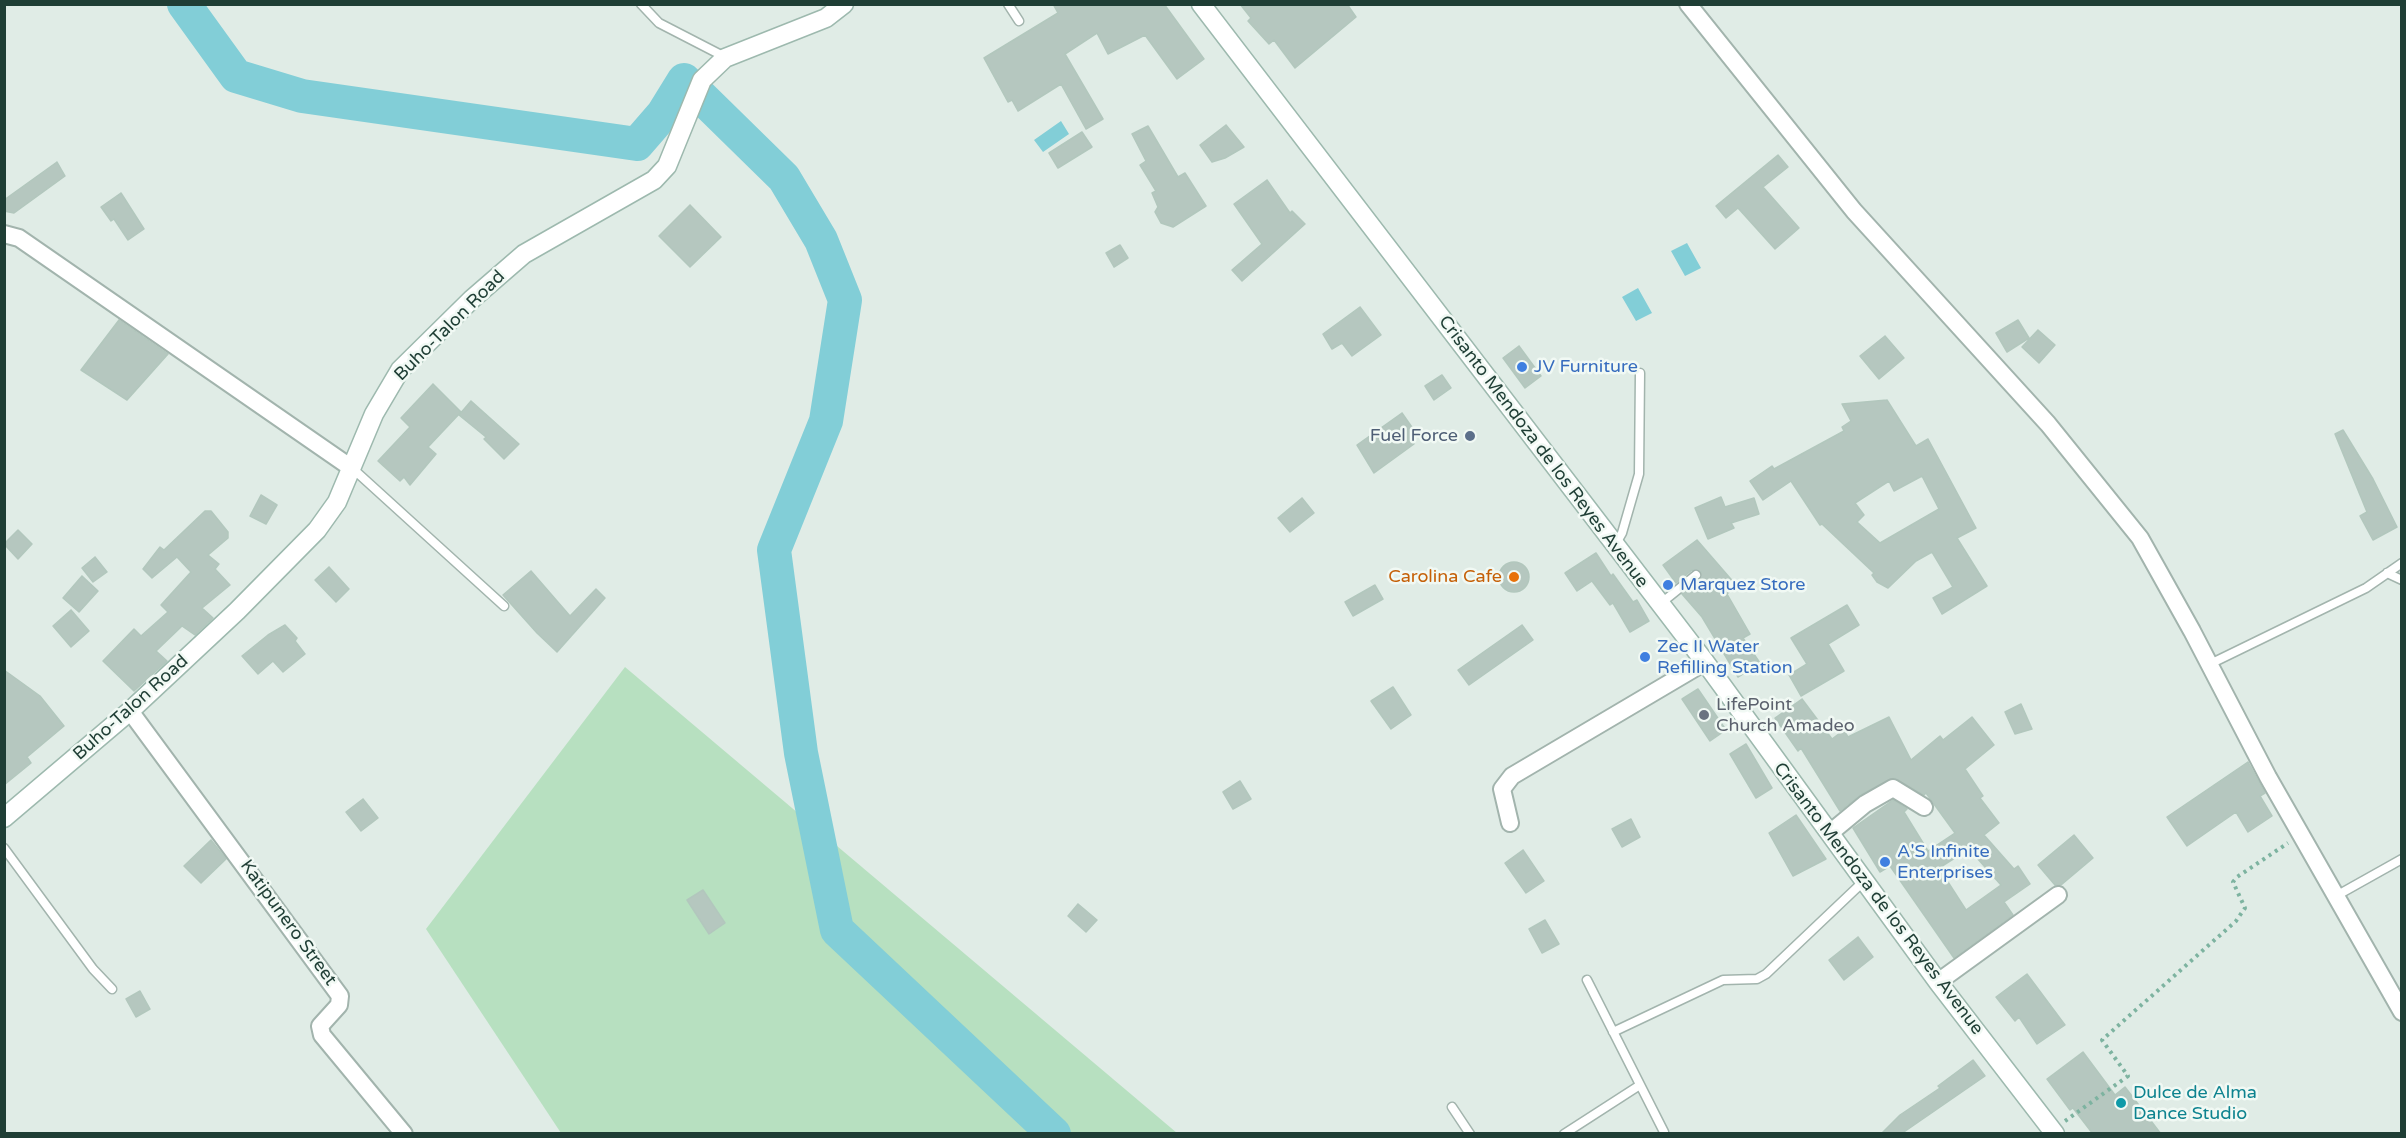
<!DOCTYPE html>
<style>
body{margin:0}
#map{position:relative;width:2406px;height:1138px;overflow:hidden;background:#e0ece6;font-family:"Varela Round",sans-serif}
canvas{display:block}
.frame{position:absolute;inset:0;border:6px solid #1f3e35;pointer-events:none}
</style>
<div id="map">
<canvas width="2406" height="1138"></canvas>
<div class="frame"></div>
</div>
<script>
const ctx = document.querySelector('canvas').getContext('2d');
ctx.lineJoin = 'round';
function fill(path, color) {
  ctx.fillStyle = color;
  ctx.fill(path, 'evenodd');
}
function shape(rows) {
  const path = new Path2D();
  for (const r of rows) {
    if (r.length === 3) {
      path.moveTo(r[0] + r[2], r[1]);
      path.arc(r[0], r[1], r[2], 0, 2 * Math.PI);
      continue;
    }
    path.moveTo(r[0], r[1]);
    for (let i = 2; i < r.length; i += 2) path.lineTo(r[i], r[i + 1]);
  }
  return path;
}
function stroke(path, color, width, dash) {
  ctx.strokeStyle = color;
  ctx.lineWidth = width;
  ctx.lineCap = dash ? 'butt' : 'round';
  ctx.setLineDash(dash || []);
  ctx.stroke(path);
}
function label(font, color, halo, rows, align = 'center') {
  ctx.font = font + ' "Varela Round",sans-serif';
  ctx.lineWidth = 5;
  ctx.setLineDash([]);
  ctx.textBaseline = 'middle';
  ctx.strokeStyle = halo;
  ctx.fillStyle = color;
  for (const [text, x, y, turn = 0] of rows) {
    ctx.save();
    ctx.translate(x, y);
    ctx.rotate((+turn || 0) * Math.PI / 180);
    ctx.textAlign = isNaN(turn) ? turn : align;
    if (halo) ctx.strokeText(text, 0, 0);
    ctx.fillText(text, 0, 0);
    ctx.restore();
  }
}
const green = shape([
 [625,667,1177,1133,561,1133,426,929]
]);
const water = shape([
 [1061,121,1069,134,1043,152,1034,140],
 [1687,243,1701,268,1685,276,1671,251],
 [1638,288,1652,313,1636,321,1622,297]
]);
const river = shape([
 [184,4,236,76,302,96,637,144,663,114,684,80,784,178,821,240,845,300,826,421,774,550,801,753,837,930,1054,1134]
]);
const building = shape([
 [1053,4,1164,4,1204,59,1177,79,1145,35,1108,54,1097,33,1065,54,1103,119,1086,129,1061,84,1018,111,1012,100,1008,102,984,58,1058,13,1053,4],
 [1240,4,1347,4,1356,17,1295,68,1274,40,1269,44,1248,21,1251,18,1240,4],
 [1226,125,1244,147,1225,158,1212,162,1200,145,1226,125],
 [1148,126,1178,177,1185,173,1206,206,1173,227,1161,223,1155,212,1158,207,1152,193,1156,191,1140,165,1146,161,1132,134,1148,126],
 [1082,132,1092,147,1058,168,1049,153,1082,132],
 [1778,155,1788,167,1763,187,1799,228,1775,249,1738,208,1726,218,1716,206,1778,155],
 [57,162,65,176,14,213,4,211,4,200,57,162],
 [1267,180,1290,213,1292,211,1305,224,1242,281,1232,270,1262,244,1234,204,1267,180],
 [121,193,144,229,128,240,114,219,111,221,101,207,121,193],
 [690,205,721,237,690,267,659,236,690,205],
 [1120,245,1128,258,1114,267,1106,253,1120,245],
 [1360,307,1381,335,1352,356,1342,343,1332,349,1323,334,1360,307],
 [119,320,168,354,127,400,81,370,119,320],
 [2018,320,2029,338,2007,352,1996,333,2018,320],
 [2038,330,2055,345,2039,363,2022,347,2038,330],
 [1885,336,1904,358,1879,379,1860,356,1885,336],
 [1519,346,1541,376,1525,388,1503,358,1519,346],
 [1442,375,1451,388,1434,400,1425,386,1442,375],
 [433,384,461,412,428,447,436,454,410,485,404,477,400,481,378,461,410,427,401,418,433,384],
 [1887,400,1916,446,1928,439,1976,528,1957,538,1987,586,1942,614,1933,598,1953,587,1932,552,1916,561,1888,588,1877,582,1872,575,1874,573,1840,541,1822,524,1820,525,1791,481,1763,500,1750,481,1772,466,1774,469,1844,431,1842,427,1851,421,1842,404,1887,400],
 [1922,476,1939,509,1880,543,1857,522,1864,515,1855,503,1889,481,1894,491,1922,476],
 [471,401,519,444,504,459,484,439,486,437,459,415,471,401],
 [1402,413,1416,433,1410,438,1414,444,1374,473,1357,445,1402,413],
 [2343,430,2373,479,2397,527,2373,540,2360,516,2367,512,2335,434,2343,430],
 [261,495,277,505,266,524,250,516,261,495],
 [1721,497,1725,507,1754,498,1759,514,1731,523,1734,528,1708,539,1695,508,1721,497],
 [1302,498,1314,513,1290,532,1278,518,1302,498],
 [205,511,211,511,228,532,228,538,208,555,219,564,215,569,230,585,202,608,213,618,195,635,182,626,156,651,167,661,134,691,103,661,134,629,141,636,168,612,161,605,191,572,177,557,152,578,143,569,160,547,164,550,205,511],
 [18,530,32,544,18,559,4,544,18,530],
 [1697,540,1736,585,1727,594,1750,634,1743,638,1760,663,1738,677,1702,617,1682,594,1700,580,1701,572,1692,570,1676,583,1663,565,1697,540],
 [1596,553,1611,576,1613,574,1633,602,1637,600,1649,621,1630,632,1613,603,1610,605,1592,581,1577,591,1565,573,1596,553],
 [95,557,107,572,93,582,82,568,95,557],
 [1514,577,15],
 [329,567,349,589,336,602,315,580,329,567],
 [531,571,570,616,596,589,605,598,557,652,537,633,503,595,531,571],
 [82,576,98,591,79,612,63,598,82,576],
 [1375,585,1383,599,1353,616,1345,602,1375,585],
 [1847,605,1859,625,1828,644,1844,671,1801,696,1789,675,1807,664,1791,638,1847,605],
 [71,610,89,631,71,647,53,626,71,610],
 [285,625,297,638,295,641,305,654,283,672,273,661,258,674,242,656,268,635,285,625],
 [1522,625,1533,640,1469,685,1458,670,1522,625],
 [4,670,40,696,64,726,27,757,31,763,4,785,4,670],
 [1393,687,1411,715,1391,729,1371,701,1393,687],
 [1698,689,1726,730,1710,741,1682,699,1698,689],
 [1802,699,1832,739,1844,730,1848,737,1889,717,1911,760,1940,736,1943,740,1972,717,1994,745,1965,769,1983,796,1980,798,1999,823,1984,835,2014,869,2018,866,2030,884,2004,902,2013,915,1954,958,1890,866,1880,872,1853,828,1893,800,1907,809,1904,812,1928,851,1955,833,1926,793,1924,795,1894,778,1860,795,1840,811,1801,748,1798,751,1775,718,1802,699],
 [1969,849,2001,885,1966,910,1939,868,1969,849],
 [2021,704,2032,729,2015,734,2005,712,2021,704],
 [1746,744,1772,788,1756,798,1730,754,1746,744],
 [2248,762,2265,793,2260,796,2272,816,2248,832,2236,812,2187,846,2167,817,2248,762],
 [1240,781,1251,799,1233,809,1223,792,1240,781],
 [363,799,378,818,361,831,346,812,363,799],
 [1796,815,1826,859,1793,876,1769,833,1796,815],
 [1631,819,1640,837,1622,847,1612,829,1631,819],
 [2074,835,2093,858,2061,885,2055,885,2038,865,2074,835],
 [211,840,226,859,201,883,184,866,211,840],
 [1523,850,1544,881,1526,893,1505,863,1523,850],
 [703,890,725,923,709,934,687,900,703,890],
 [1078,904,1097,920,1086,932,1068,916,1078,904],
 [1545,920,1559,944,1542,953,1529,929,1545,920],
 [1858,937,1873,957,1844,980,1829,960,1858,937],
 [2027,974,2065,1025,2037,1044,2019,1017,2015,1021,1996,997,2027,974],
 [140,991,150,1009,136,1017,126,999,140,991],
 [2083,1052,2115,1095,2125,1087,2161,1134,2093,1134,2073,1108,2070,1110,2047,1079,2083,1052],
 [1973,1060,1985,1076,1901,1134,1881,1134,1900,1115,1940,1088,1938,1086,1973,1060]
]);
const path = shape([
 [2065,1121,2128,1076,2102,1040,2236,921,2245,908,2233,882,2237,877,2288,843]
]);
const lane = shape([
 [641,4,659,23,725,57],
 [1008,4,1019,21],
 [351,467,504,606],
 [1615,545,1622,533,1639,474,1640,373],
 [2387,573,2402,580],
 [1660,604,1696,575],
 [2210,664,2366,588,2402,563],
 [4,848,93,969,112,989],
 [2336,896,2402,859],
 [1587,980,1664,1132],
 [1613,1032,1723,980,1757,979,1766,974,1864,881],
 [1452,1107,1470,1134],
 [1564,1134,1640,1085]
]);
const street = shape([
 [1688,4,1854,211,2048,424,2140,538,2192,631,2268,777,2402,1012],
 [4,234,19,238,350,467],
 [130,711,340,996,339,1005,320,1026,322,1035,404,1134],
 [1510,823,1502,789,1512,776,1705,662],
 [1830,833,1865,804,1893,788,1924,807],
 [1938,982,2058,895]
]);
const secondary = shape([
 [1201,4,1705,662,1938,982,2055,1134],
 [4,818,130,711,237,611,317,530,337,502,374,414,400,370,472,299,524,254,654,180,667,166,702,80,725,58,826,18,844,4]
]);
const markers = [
 [1522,367,6,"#3f7fe0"],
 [1470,436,6,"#5c6f8a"],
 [1514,577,6,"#e8710a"],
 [1668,585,6,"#3f7fe0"],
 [1645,657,6,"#3f7fe0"],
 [1704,715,6,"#6b7280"],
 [1885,862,6,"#3f7fe0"],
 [2121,1103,6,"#0f9aa8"]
];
const streetNames = [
 ["Buho-Talon Road",450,326,-45],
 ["Crisanto Mendoza de los Reyes Avenue",1543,452,53],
 ["Buho-Talon Road",131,708,-42],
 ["Crisanto Mendoza de los Reyes Avenue",1878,899,53],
 ["Katipunero Street",288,923,54]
];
const shopNames = [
 ["JV Furniture",1534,367],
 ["Marquez Store",1680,585],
 ["Zec II Water",1657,647],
 ["Refilling Station",1657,668],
 ["A'S Infinite",1897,852],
 ["Enterprises",1897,873]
];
const serviceNames = [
 ["Fuel Force",1458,436]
];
const foodNames = [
 ["Carolina Cafe",1502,577]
];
const worshipNames = [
 ["LifePoint",1716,705],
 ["Church Amadeo",1716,726]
];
const cultureNames = [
 ["Dulce de Alma",2133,1093],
 ["Dance Studio",2133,1114]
];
fill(green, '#b7e0c0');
fill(water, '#82ced7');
stroke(river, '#82ced7', 34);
fill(building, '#b5c7bf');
stroke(building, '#b2c7bd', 1.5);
stroke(lane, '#a2b4ad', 11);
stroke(street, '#a2b4ad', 20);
stroke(secondary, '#9db9ae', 21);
stroke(path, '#7db3a0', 4, [3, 4.5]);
stroke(lane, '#fff', 8);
stroke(street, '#fff', 16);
stroke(secondary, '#fff', 18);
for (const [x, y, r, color] of markers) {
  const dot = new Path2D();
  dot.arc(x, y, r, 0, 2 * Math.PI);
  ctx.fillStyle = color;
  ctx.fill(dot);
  stroke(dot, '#f1f9f4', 2);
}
label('18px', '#1f3e35', '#f1f9f4', streetNames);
label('18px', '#366cbe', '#f1f9f4', shopNames, 'left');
label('18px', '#4e5e75', '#f1f9f4', serviceNames, 'right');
label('18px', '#c56008', '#f1f9f4', foodNames, 'right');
label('18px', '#5b616d', '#f1f9f4', worshipNames, 'left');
label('18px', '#0d838f', '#f1f9f4', cultureNames, 'left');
</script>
